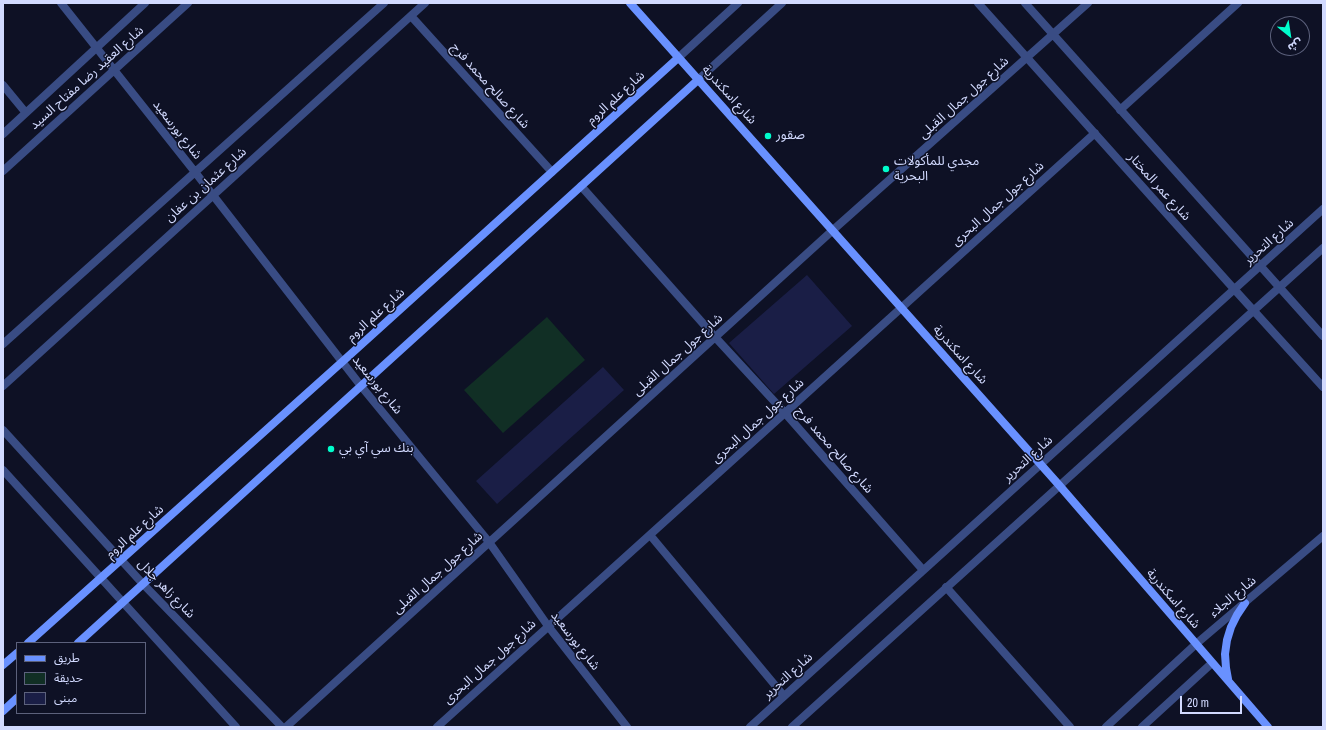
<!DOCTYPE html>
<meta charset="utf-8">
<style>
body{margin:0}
#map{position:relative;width:1326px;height:730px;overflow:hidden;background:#0e1125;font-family:"Archivo Narrow","Noto Sans Arabic",sans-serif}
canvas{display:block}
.frame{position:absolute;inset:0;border:4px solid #d2daff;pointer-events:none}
.legend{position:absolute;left:16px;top:642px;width:130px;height:72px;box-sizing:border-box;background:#0e1125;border:1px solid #5c617c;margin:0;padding:5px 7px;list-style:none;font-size:12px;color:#d2daff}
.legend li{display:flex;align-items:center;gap:8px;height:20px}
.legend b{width:20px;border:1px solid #5c617c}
.north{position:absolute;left:1270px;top:16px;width:40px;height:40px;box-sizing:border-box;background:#0e1125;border:1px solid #5c617c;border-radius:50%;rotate:150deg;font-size:11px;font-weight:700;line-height:16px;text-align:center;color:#d2daff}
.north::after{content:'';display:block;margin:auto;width:14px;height:18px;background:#00fdcc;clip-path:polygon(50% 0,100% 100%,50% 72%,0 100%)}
.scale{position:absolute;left:1180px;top:696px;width:62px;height:18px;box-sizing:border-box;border:2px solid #d2daff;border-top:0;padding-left:5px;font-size:12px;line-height:14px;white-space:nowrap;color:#d2daff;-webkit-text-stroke:3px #0e1125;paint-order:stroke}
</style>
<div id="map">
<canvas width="1326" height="730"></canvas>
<div class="frame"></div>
<ul class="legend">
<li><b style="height:5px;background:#6991ff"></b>طريق</li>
<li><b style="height:11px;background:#112f25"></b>حديقة</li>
<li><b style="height:11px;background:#1a1e46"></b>مبنى</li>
</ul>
<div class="north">ش</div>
<div class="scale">20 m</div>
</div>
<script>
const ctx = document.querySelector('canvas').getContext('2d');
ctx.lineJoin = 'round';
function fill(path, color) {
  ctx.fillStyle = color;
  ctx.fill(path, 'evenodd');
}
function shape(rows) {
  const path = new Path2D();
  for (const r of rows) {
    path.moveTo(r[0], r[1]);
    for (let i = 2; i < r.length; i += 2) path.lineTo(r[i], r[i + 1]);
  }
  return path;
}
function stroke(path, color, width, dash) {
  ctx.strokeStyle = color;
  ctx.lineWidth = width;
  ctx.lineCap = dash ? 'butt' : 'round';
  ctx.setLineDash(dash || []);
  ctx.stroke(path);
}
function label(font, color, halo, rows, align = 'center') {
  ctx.font = font + ' "Archivo Narrow","Noto Sans Arabic",sans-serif';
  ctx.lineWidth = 3;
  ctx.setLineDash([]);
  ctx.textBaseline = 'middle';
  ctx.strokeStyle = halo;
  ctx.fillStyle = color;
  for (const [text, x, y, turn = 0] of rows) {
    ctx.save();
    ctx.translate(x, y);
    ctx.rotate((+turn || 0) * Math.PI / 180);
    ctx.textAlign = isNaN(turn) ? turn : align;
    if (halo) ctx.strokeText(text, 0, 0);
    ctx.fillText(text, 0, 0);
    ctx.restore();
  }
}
const green = shape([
 [547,317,585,360,503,433,464,390]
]);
const building = shape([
 [807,275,852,326,774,394,729,343],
 [603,367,624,390,497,504,476,481]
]);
const street = shape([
 [61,3,195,172,361,386,489,542,548,626,627,727],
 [978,3,1234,289,1323,387],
 [1025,3,1323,336],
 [411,16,552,172],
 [678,58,738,3],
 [699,79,782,3],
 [3,85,26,113],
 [1120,110,1238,3],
 [3,134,145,3],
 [3,171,188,3],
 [581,186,715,337,785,413,923,570],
 [3,344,384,3],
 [3,386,425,3],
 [3,430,143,584,282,727],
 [3,470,236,727],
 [650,535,784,696],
 [946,587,1070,727],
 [286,727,833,230,1088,3],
 [437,727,1095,133],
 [750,727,1323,209],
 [792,727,1323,248],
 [1106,727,1196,644,1323,536],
 [1142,727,1212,663]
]);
const secondary = shape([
 [630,3,1059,485,1268,727],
 [28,643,342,362,678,58],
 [78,643,699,79],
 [3,665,17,653],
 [1228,679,1226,668,1225,654,1227,640,1231,627,1237,615,1245,603],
 [3,711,17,698]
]);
const markers = [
 [768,136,4,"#00fdcc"],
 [886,169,4,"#00fdcc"],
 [331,449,4,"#00fdcc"]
];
const streetNames = [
 ["شارع العقيد رضا مفتاح السيد",87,78,-42],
 ["شارع صالح محمد فرج",490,86,48],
 ["شارع اسكندرية",729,95,48],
 ["شارع علم الروم",616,98,-42],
 ["شارع جول جمال القبلى",964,98,-42],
 ["شارع بورسعيد",177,130,52],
 ["شارع عثمان بن عفان",206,185,-42],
 ["شارع عمر المختار",1159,187,48],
 ["شارع جول جمال البحرى",998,204,-42],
 ["شارع التحرير",1269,242,-42],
 ["شارع علم الروم",376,315,-42],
 ["شارع جول جمال القبلى",678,355,-42],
 ["شارع اسكندرية",960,355,48],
 ["شارع بورسعيد",377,385,51],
 ["شارع جول جمال البحرى",758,421,-42],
 ["شارع صالح محمد فرج",834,450,49],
 ["شارع التحرير",1028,459,-42],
 ["شارع علم الروم",135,532,-42],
 ["شارع جول جمال القبلى",438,573,-42],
 ["شارع زاهر جلال",166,589,46],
 ["شارع الجلاء",1233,597,-40],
 ["شارع اسكندرية",1173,599,49],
 ["شارع بورسعيد",575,641,52],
 ["شارع جول جمال البحرى",490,662,-42],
 ["شارع التحرير",788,676,-42]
];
const poiNames = [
 ["صقور",776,136],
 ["مجدي للمأكولات",894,162],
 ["البحرية",894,177],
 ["بنك سي آي بي",339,449]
];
fill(green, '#112f25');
fill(building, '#1a1e46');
stroke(street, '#394c84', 8);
stroke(secondary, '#6991ff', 8);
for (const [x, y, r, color] of markers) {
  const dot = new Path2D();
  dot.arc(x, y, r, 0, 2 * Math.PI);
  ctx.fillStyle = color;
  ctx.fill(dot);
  stroke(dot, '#0e1125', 1.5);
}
label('13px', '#d2daff', '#0e1125', streetNames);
label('13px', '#d2daff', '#0e1125', poiNames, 'left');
</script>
